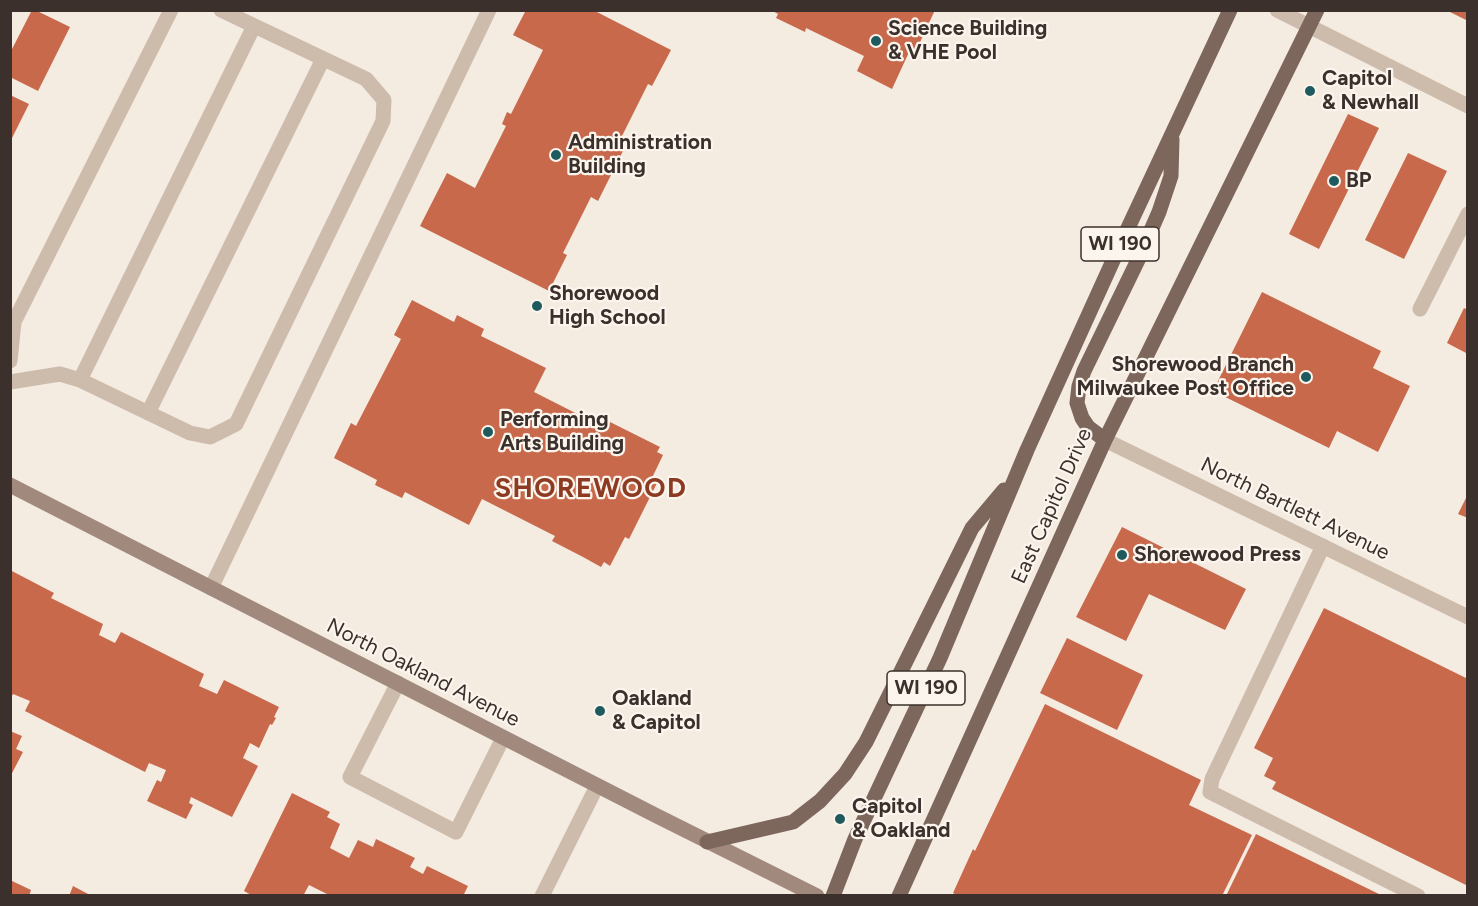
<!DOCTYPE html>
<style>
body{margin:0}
#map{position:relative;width:1478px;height:906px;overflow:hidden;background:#f4ebe1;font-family:Figtree,sans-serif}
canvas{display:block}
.frame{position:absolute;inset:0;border:12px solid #3b302b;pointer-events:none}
</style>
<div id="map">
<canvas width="1478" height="906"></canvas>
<div class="frame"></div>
</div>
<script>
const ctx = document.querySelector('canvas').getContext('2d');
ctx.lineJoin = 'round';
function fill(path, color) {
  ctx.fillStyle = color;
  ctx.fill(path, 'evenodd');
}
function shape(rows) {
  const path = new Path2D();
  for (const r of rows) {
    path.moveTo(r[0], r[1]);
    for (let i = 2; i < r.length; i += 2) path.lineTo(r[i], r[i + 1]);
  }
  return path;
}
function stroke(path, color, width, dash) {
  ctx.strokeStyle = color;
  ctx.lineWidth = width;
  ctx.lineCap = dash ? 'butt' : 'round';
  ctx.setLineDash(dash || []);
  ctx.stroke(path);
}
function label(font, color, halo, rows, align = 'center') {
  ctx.font = font + ' Figtree,sans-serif';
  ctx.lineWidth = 4.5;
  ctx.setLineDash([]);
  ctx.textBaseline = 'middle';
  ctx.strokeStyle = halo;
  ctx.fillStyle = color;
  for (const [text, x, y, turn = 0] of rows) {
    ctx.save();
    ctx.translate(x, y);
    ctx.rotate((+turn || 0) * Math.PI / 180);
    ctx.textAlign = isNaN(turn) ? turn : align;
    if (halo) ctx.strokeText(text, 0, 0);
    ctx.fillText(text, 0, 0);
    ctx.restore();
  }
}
const building = shape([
 [32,10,35,10,70,27,38,91,10,77,10,53],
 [526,10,593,10,671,50,652,86,648,84,621,138,628,141,598,201,591,197,563,253,567,255,549,291,420,226,447,173,475,188,506,126,502,124,507,112,511,114,543,50,513,35],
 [771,10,935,10,915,53,910,50,892,89,857,71,864,56,806,28,805,32,776,18,778,14],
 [1446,10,1468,10,1468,21],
 [10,95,29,104,10,142],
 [1348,114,1379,128,1319,249,1289,234],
 [1408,153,1447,171,1404,259,1365,240],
 [1262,292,1381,351,1373,368,1410,386,1378,452,1337,431,1329,448,1213,391],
 [412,300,454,322,457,315,484,329,481,336,546,368,534,392,607,429,610,422,660,447,657,452,663,455,651,480,657,483,629,539,625,537,610,566,604,562,601,567,583,557,552,541,555,536,482,499,469,525,405,492,402,498,375,485,377,480,334,458,351,423,356,426,401,339,394,335],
 [1464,308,1468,310,1468,354,1447,343],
 [1468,494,1468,518,1458,514],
 [1122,527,1246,589,1225,630,1149,594,1126,641,1076,617],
 [10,570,54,593,51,598,103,624,99,635,115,643,121,632,204,674,199,686,217,694,224,680,279,707,274,717,276,718,272,725,270,724,259,748,250,743,243,758,258,766,232,817,191,797,189,803,193,805,186,819,147,801,157,780,161,782,166,770,149,763,145,772,25,711,30,701,13,694,10,699],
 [1324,608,1468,679,1468,886,1272,789,1276,782,1264,776,1273,758,1254,748],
 [1067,638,1143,675,1117,730,1040,693],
 [1045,704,1201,780,1189,805,1252,835,1222,896,958,896,953,893,973,849,975,851],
 [10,731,22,736,16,749,23,752,10,777],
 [292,793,330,812,327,817,340,824,330,848,349,858,358,840,373,847,376,839,415,858,410,867,423,874,427,866,468,886,463,896,331,896,309,885,303,896,253,896,244,891],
 [1256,834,1383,896,1226,896],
 [10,880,31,890,29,896,10,896],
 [73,886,92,896,69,896]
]);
const service = shape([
 [1420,309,1468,214],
 [10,361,14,322,171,10],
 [80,380,254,26],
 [10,382,60,374,80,380,190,433,210,437,236,424,383,121,384,100,366,79,221,10],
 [148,413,323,59],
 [1323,546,1212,779,1210,792,1418,896],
 [211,588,489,10],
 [398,683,350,777,456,832,503,738],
 [542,896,597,786]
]);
const minor = shape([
 [1277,10,1468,106],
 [1105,440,1468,617]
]);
const secondary = shape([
 [10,485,655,815,817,896]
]);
const primary = shape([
 [1105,440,1088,427,1082,418,1077,403,1079,386,1084,371,1138,260,1159,212,1171,176,1172,139],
 [707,842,793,822,820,801,845,774,866,742,972,528,1004,490],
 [833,896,855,839,940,658,1027,450,1121,243,1230,10],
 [899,896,1105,440,1317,10]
]);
const markers = [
 [876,41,6,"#1f5a5e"],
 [1310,91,6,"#1f5a5e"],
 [556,155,6,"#1f5a5e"],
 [1334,181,6,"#1f5a5e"],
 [537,306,6,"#1f5a5e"],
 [1306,377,6,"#1f5a5e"],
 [488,432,6,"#1f5a5e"],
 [1122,555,6,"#1f5a5e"],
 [600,711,6,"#1f5a5e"],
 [840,819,6,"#1f5a5e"]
];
const shields = [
 [1120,244,78],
 [926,688,78]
];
const shieldNames = [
 ["WI 190",1120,244],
 ["WI 190",926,688]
];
const poiNames = [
 ["Science Building",888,29],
 ["& VHE Pool",888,53],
 ["Capitol",1322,79],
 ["& Newhall",1322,103],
 ["Administration",568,143],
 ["Building",568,167],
 ["BP",1346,181],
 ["Shorewood",549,294],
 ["High School",549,318],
 ["Shorewood Branch",1294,365,"right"],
 ["Milwaukee Post Office",1294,389,"right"],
 ["Performing",500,420],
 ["Arts Building",500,444],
 ["Shorewood Press",1134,555],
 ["Oakland",612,699],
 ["& Capitol",612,723],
 ["Capitol",852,807],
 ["& Oakland",852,831]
];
const streetNames = [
 ["East Capitol Drive",1052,506,-66],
 ["North Bartlett Avenue",1295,509,26],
 ["North Oakland Avenue",423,673,27]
];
const districtNames = [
 ["SHOREWOOD",591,489]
];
fill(building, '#c8694b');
stroke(service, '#cdbbac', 15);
stroke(minor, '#cdbbac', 15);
stroke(secondary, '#a18a7d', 15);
stroke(primary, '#7d675c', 15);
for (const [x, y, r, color] of markers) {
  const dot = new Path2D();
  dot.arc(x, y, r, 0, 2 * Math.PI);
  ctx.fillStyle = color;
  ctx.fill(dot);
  stroke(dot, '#fbf5ee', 2);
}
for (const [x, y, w] of shields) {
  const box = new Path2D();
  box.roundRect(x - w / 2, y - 17, w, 34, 4.5);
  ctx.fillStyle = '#fbf5ee';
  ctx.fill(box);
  stroke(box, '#3b302b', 1.5);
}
label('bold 20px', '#3b302b', null, shieldNames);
label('bold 21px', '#3b302b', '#fbf5ee', poiNames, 'left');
label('21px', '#3b302b', '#fbf5ee', streetNames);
ctx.letterSpacing = '1.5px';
label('bold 27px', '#8c3b22', '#fbf5ee', districtNames);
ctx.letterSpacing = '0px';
</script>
